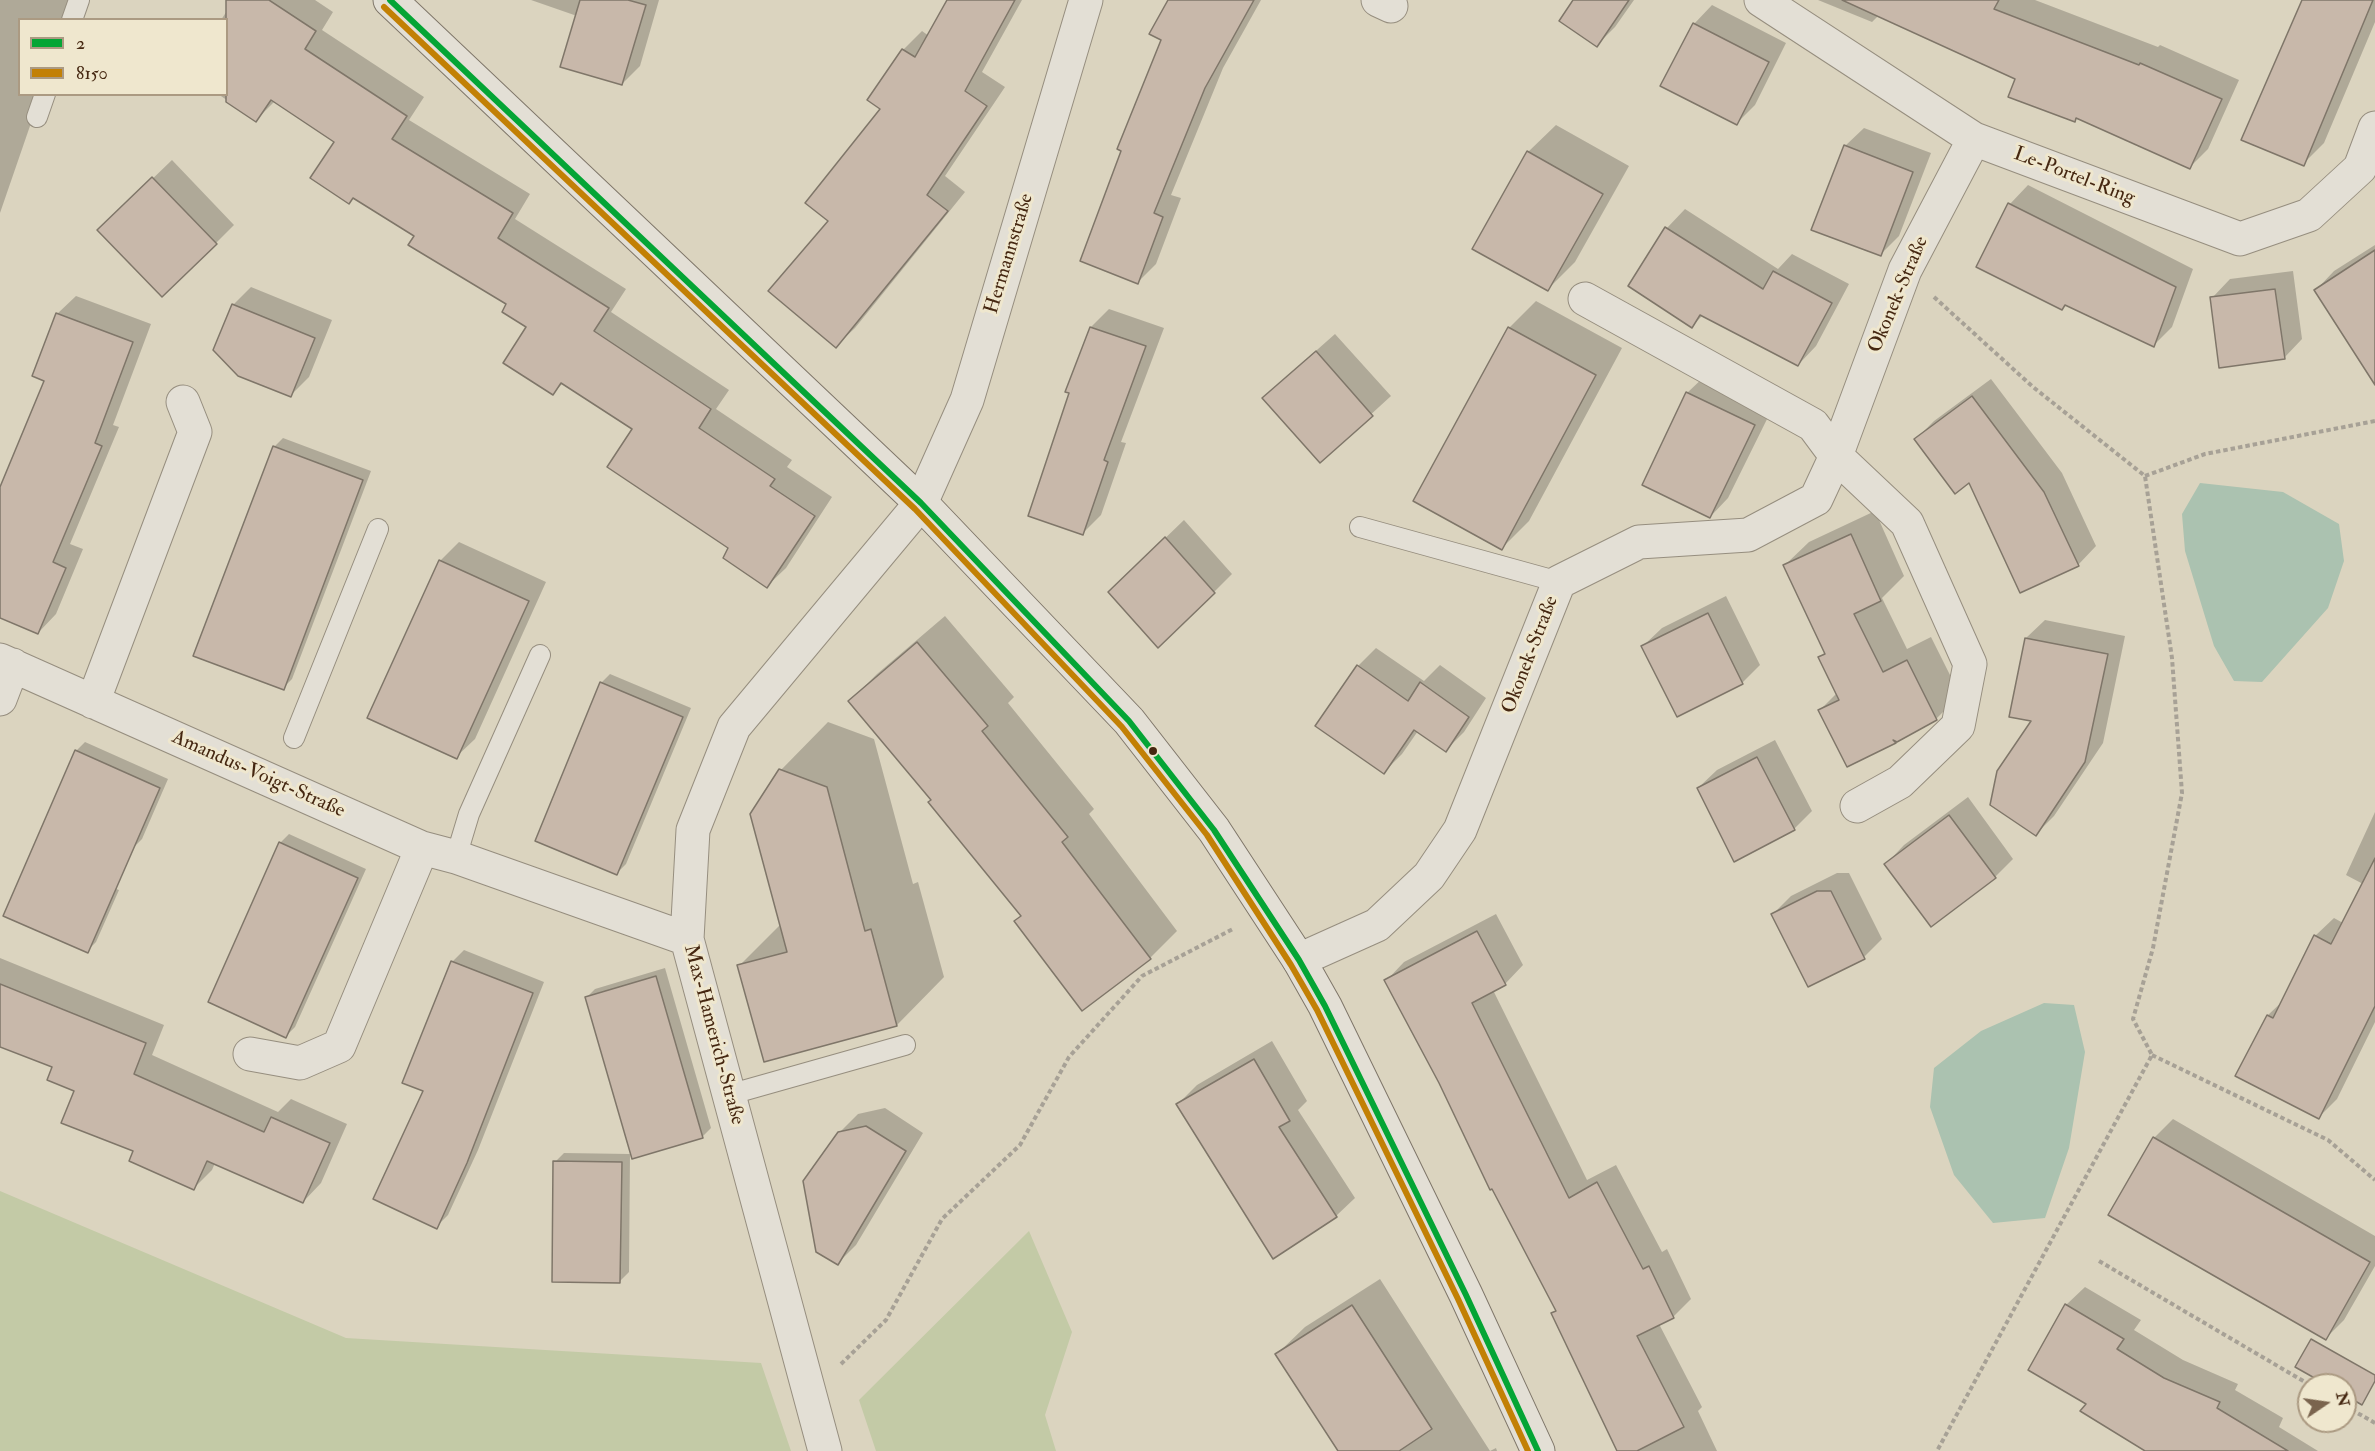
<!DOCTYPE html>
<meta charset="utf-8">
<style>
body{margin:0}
#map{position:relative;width:2375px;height:1451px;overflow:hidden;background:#dbd4bf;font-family:"IM FELL Double Pica",serif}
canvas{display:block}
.legend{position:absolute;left:18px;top:18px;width:210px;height:78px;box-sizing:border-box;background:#efe7ce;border:2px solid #ab9a82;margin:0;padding:8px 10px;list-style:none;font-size:18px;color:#452711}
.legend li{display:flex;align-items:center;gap:12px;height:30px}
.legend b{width:30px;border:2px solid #ab9a82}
.north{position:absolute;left:2297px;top:1373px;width:60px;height:60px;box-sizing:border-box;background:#efe7ce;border:2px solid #ab9a82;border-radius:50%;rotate:77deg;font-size:16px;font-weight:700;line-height:24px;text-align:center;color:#452711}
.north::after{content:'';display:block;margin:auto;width:21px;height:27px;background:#7a644e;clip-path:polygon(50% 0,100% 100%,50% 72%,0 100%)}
</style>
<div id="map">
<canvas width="2375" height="1451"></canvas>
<ul class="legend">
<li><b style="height:8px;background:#04a535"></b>2</li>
<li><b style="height:8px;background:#c28005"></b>8150</li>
</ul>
<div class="north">N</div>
</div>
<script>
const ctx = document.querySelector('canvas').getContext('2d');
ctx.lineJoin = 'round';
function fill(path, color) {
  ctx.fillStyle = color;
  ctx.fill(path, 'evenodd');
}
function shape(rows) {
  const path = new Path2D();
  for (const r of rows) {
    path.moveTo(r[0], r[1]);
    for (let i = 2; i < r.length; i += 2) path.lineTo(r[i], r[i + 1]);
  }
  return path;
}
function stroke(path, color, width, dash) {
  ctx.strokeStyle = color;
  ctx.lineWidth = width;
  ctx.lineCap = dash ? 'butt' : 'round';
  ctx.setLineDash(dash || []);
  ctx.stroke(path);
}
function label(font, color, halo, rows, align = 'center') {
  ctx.font = font + ' "IM FELL Double Pica",serif';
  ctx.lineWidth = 6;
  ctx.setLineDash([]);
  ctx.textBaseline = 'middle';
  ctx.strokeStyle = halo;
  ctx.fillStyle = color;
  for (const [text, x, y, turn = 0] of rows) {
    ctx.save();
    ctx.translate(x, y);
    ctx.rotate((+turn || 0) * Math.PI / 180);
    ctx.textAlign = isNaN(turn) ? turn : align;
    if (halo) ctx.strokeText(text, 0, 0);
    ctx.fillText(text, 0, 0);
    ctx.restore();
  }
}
const green = shape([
 [0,1191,346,1338,761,1363,791,1451,0,1451],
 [1029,1231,1072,1332,1045,1415,1056,1451,876,1451,859,1400]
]);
const water = shape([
 [2200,483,2283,492,2339,524,2344,561,2328,608,2262,682,2234,681,2214,646,2185,551,2182,514],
 [2044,1003,2074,1005,2085,1052,2069,1148,2045,1218,1993,1223,1954,1175,1930,1107,1934,1068,1981,1031]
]);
const shadow = shape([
 [0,0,69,0,62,20,20,20,20,94,41,94,0,213],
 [234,0,315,0,333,12,322,30,424,97,409,120,530,194,515,219,626,289,611,312,729,390,716,409,792,460,787,467,832,497,786,568,767,586,730,548,634,429,563,383,553,393,528,327,508,304,416,235,337,141,275,101,256,120,218,94,226,94,226,20,221,20],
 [531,0,659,0,640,66,622,84,577,16],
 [949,0,1022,0,982,72,1005,87,945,176,965,192,855,328,836,346,830,221,882,108,869,100,904,49,922,31,929,36],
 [1170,0,1261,0,1223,68,1171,195,1181,198,1156,264,1138,282,1163,40],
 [1575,0,1634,0,1615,27,1597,45],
 [1818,0,2035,0,2158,47,2160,45,2239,80,2208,149,2190,167,2078,117,2074,121,2017,78,1879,15,1872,22],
 [2304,0,2375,0,2375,22,2324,143,2303,164],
 [1712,5,1786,43,1755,105,1737,123,1694,24],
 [1556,125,1629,166,1575,262,1548,289,1528,152],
 [1864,128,1931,153,1899,236,1880,255,1845,146],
 [172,160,234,225,216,243,118,212],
 [2028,185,2193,269,2172,327,2154,345,2066,304,2062,309,1978,266,2010,204],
 [1685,209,1778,269,1792,254,1849,284,1816,346,1798,365,1703,315,1692,326,1630,286,1667,228],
 [2375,245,2375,349,2316,290,2334,271],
 [2293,271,2302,339,2284,358,2212,298,2230,279],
 [251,287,332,320,309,377,290,396,233,305],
 [76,296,151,324,113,425,119,427,70,544,83,549,56,614,38,633,0,617,0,491,46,380,57,314],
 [1536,301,1622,348,1529,521,1502,548,1509,328],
 [1109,309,1164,328,1121,442,1126,443,1101,515,1083,533,1091,327],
 [1335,334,1391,396,1320,461,1283,380],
 [1706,375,1773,407,1728,498,1710,517,1687,393],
 [1991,379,2062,473,2096,546,2078,565,1916,439,1934,421],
 [283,438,371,471,292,679,283,688,274,447],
 [1875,511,1904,576,1882,598,1907,649,1931,637,1960,695,1936,719,1848,765,1820,710,1837,693,1819,658,1825,652,1785,565,1809,542],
 [1184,520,1232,574,1214,592,1129,573],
 [459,542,546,582,475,739,456,757,440,561],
 [1726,596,1760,665,1742,683,1643,646,1662,628],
 [945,616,1014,697,1008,703,1094,809,1089,814,1177,931,1150,958,1022,915,932,800,850,701,877,674],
 [2045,620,2125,636,2103,743,2054,816,2036,834,2033,720,2026,638],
 [1376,648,1424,681,1440,665,1486,698,1464,732,1446,750,1418,731,1402,754,1384,772,1358,666],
 [610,674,691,708,626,864,617,873,601,683],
 [828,722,874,739,913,884,918,882,944,977,897,1025,739,966,781,924,781,770],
 [1775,740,1812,811,1794,829,1698,788,1717,770],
 [85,742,168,779,142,839,133,848,76,751],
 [1968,797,2013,859,1995,877,1886,864,1904,845],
 [2375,812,2375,1022,2337,1099,2319,1117,2237,1076,2268,1015,2284,1000,2315,936,2334,918,2343,923,2363,884,2346,875],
 [289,834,366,869,295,1027,286,1036,280,843],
 [34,860,119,890,96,942,87,951],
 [1837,873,1849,873,1882,939,1864,957,1773,914,1791,896],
 [1496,914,1523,965,1505,984,1493,990,1587,1180,1616,1165,1662,1252,1667,1249,1691,1299,1673,1317,1659,1324,1702,1407,1698,1411,1717,1451,1620,1451,1553,1313,1557,1309,1386,981,1404,962],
 [464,950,544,982,478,1150,448,1215,436,1227,425,1090,404,1082,452,962],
 [0,958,164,1025,152,1055,278,1112,291,1099,347,1124,321,1183,303,1202,215,1163,212,1170,194,1188,135,1150,53,1067,0,1046],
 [665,968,711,1128,702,1137,586,998,595,989],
 [1272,1041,1307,1101,1298,1110,1355,1198,1336,1216,1178,1104,1197,1085],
 [885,1108,923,1133,856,1245,838,1263,839,1133,858,1114],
 [2173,1119,2375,1236,2375,1266,2344,1320,2326,1338,2110,1214,2154,1138],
 [564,1153,630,1154,629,1272,620,1281,555,1162],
 [1380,1279,1490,1451,1496,1448,1497,1451,1340,1451,1277,1354,1305,1327],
 [2085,1287,2141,1320,2134,1330,2183,1360,2238,1384,2235,1390,2283,1418,2279,1427,2318,1451,2150,1451,2089,1404,2066,1305]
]);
const building = shape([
 [226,0,269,0,316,31,305,49,407,116,392,139,513,213,498,238,609,308,594,331,711,409,699,428,775,479,770,486,815,516,767,588,723,558,728,548,607,467,632,429,561,383,553,395,503,363,526,327,502,312,506,304,408,245,414,236,353,198,349,204,310,178,334,142,271,100,256,122,226,102,226,0],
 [580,0,628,0,646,5,622,85,560,67,580,0],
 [947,0,1015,0,965,91,987,106,927,195,948,211,836,348,768,291,828,221,805,203,880,109,867,100,902,49,915,57,947,0],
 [1168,0,1254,0,1205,88,1154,213,1163,217,1138,284,1080,261,1121,151,1117,149,1161,40,1149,34,1168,0],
 [1573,0,1629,0,1597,47,1559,21,1573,0],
 [1842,0,1999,0,1994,9,2139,65,2140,63,2222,99,2190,169,2076,118,2075,122,2008,97,2015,79,1842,0],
 [2302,0,2373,0,2304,166,2241,140,2302,0],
 [1693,23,1769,62,1737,125,1660,86,1693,23],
 [1844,145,1913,172,1881,256,1811,230,1844,145],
 [1527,151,1603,194,1548,291,1472,249,1527,151],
 [152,177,217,244,162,297,97,230,152,177],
 [2008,203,2176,287,2154,347,2065,305,2062,310,1976,267,2008,203],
 [1665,227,1763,289,1773,271,1832,303,1798,366,1700,315,1692,328,1628,286,1665,227],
 [2375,250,2375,385,2314,290,2375,250],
 [2275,289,2285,359,2219,368,2210,297,2275,289],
 [232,304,315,338,291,397,238,376,213,350,232,304],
 [56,313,133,342,95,443,102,446,53,562,66,568,38,634,0,618,0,487,44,381,32,376,56,313],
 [1090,327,1146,346,1104,460,1108,462,1083,535,1028,516,1069,393,1065,392,1090,327],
 [1508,327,1596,375,1502,550,1413,501,1508,327],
 [1316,351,1373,416,1320,463,1262,398,1316,351],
 [1686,392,1755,425,1710,518,1642,485,1686,392],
 [1972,396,2044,492,2079,566,2020,593,1969,483,1955,494,1914,439,1972,396],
 [273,446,363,480,284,690,193,656,273,446],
 [1851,534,1881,601,1854,614,1883,672,1907,660,1937,720,1897,742,1893,740,1896,743,1847,767,1818,710,1839,700,1818,657,1825,654,1783,565,1851,534],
 [1165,537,1215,593,1158,648,1108,592,1165,537],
 [439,560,529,601,457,759,367,718,439,560],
 [1708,613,1743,684,1677,717,1641,646,1708,613],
 [2025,638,2108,654,2085,762,2036,836,1990,805,1997,771,2031,721,2009,717,2025,638],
 [917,642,988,726,982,731,1068,837,1062,842,1151,959,1082,1011,1014,921,1021,916,928,802,931,800,848,701,917,642],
 [1357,665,1408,701,1420,682,1469,717,1446,752,1414,730,1384,774,1315,726,1357,665],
 [600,682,683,717,617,875,535,841,600,682],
 [75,750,160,788,88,953,3,916,75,750],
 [1757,757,1795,830,1734,862,1697,788,1757,757],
 [779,769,827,787,865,931,871,929,897,1026,764,1062,737,965,787,952,750,814,779,769],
 [1949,815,1996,878,1931,927,1884,864,1949,815],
 [279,842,358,878,286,1038,208,1002,279,842],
 [2375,858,2375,1006,2319,1119,2235,1076,2267,1015,2273,1018,2314,935,2331,944,2375,858],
 [1817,891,1831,891,1865,959,1808,987,1771,914,1817,891],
 [1477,931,1506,985,1472,1003,1569,1198,1597,1182,1643,1269,1649,1266,1674,1318,1637,1336,1684,1427,1637,1451,1617,1451,1551,1313,1556,1311,1492,1189,1490,1190,1439,1083,1384,980,1477,931],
 [451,961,533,993,467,1163,437,1229,373,1199,423,1091,402,1083,451,961],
 [656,976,703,1138,632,1159,585,997,656,976],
 [0,984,146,1043,134,1074,264,1132,271,1117,330,1143,303,1203,207,1161,194,1190,129,1161,133,1151,61,1123,74,1091,47,1080,52,1067,0,1047,0,984],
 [1254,1059,1290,1121,1279,1127,1337,1217,1273,1259,1176,1104,1254,1059],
 [866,1126,906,1151,838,1265,816,1252,803,1181,838,1132,866,1126],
 [2153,1137,2370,1262,2326,1340,2108,1215,2153,1137],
 [553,1161,622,1162,620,1283,552,1282,553,1161],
 [2065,1304,2124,1339,2117,1349,2164,1378,2220,1402,2217,1408,2288,1451,2145,1451,2080,1411,2086,1404,2028,1370,2065,1304],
 [1352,1305,1432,1429,1399,1451,1338,1451,1275,1354,1352,1305],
 [2311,1339,2375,1375,2375,1381,2362,1405,2345,1395,2345,1385,2327,1385,2295,1367,2311,1339]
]);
const path = shape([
 [1934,297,2033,387,2145,476,2172,658,2182,793,2153,948,2133,1019,2152,1055,1937,1451],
 [2145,476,2205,454,2375,421],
 [2152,1055,2328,1140,2375,1180],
 [2099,1261,2310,1385],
 [841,1364,886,1320,942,1219,1020,1145,1069,1057,1142,976,1233,929],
 [2345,1406,2375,1423]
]);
const service = shape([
 [72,20,79,0],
 [37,117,45,94],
 [1360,527,1559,582],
 [294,738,378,529],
 [456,857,469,814,540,655],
 [728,1095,905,1045]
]);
const minor = shape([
 [1378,0,1391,6],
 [1761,0,1974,139,2240,239,2309,215,2360,168,2375,128],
 [1585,299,1813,425,1836,456,1907,523,1970,664,1958,726,1900,782,1857,806],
 [0,660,422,848,456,857,687,939],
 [0,699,13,665],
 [93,702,195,432,183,402],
 [1299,960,1377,925,1429,876,1460,830,1559,582,1639,542,1748,535,1816,499,1836,456,1905,270,1974,139],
 [250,1054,300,1063,339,1046,422,848],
 [825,1451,687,939,693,830,734,727,921,503,967,400,1086,0]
]);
const secondary = shape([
 [390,0,921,503,1129,721,1214,830,1299,960,1325,1006,1466,1295,1538,1451]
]);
const bus1 = shape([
 [390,0,921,503,1129,721,1214,830,1299,960,1325,1006,1466,1295,1538,1451]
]);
const bus2 = shape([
 [384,7,915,509,1122,727,1207,835,1291,965,1317,1010,1458,1299,1528,1451]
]);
const markers = [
 [1153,751,5,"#452711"]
];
const streetNames = [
 ["Le-Portel-Ring",2074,177,21],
 ["Hermannstraße",1010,254,-73],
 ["Okonek-Straße",1899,295,-67],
 ["Okonek-Straße",1531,655,-69],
 ["Amandus-Voigt-Straße",258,775,24],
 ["Max-Hamerich-Straße",713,1035,75]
];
fill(green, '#c3caa6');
fill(water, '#abc2b0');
fill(shadow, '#0003');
fill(building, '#c8b8aa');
stroke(building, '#7f7669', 1.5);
stroke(service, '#968e7f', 22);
stroke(minor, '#968e7f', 35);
stroke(secondary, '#7f7669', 35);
stroke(path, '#a7a196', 4, [4.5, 3]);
stroke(service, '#e3dfd5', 20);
stroke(minor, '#e3dfd5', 33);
stroke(secondary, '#e3dfd5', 33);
stroke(bus1, '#04a535', 6);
stroke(bus2, '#c28005', 6);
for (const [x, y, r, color] of markers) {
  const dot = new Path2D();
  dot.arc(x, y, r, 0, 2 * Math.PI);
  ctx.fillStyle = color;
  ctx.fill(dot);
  stroke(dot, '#efe7ce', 2);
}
label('20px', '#452711', '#efe7ce', streetNames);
</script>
